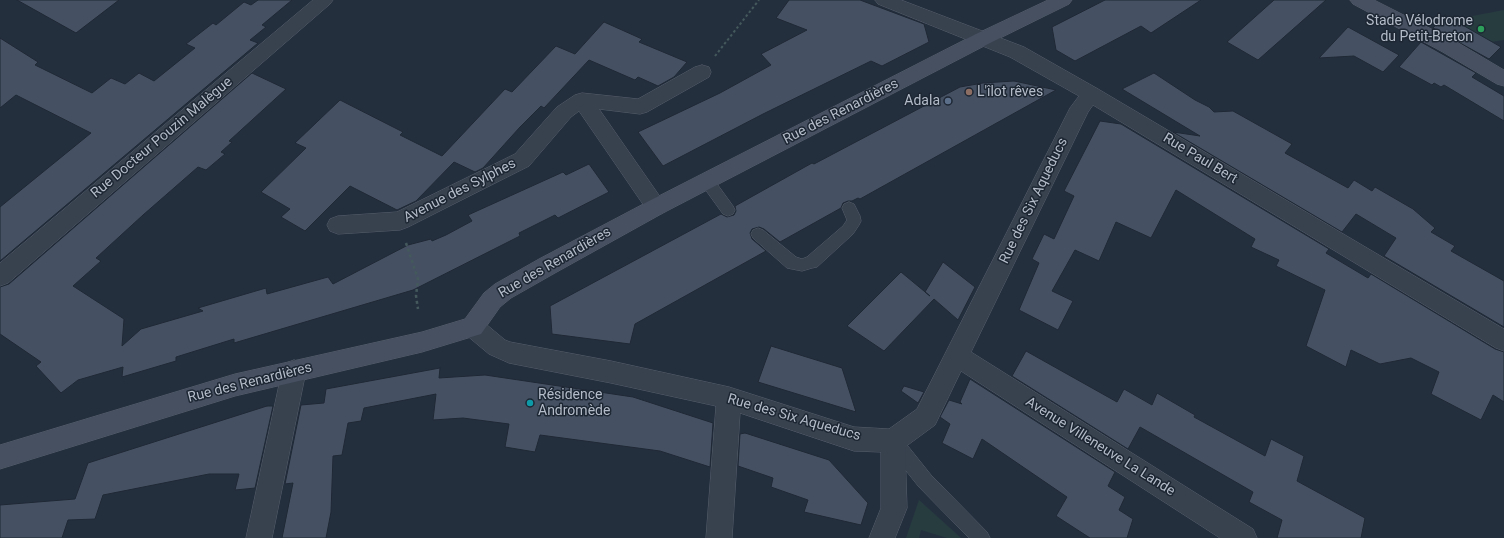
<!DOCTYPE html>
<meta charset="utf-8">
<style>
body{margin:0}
canvas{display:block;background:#242f3e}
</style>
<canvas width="1504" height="538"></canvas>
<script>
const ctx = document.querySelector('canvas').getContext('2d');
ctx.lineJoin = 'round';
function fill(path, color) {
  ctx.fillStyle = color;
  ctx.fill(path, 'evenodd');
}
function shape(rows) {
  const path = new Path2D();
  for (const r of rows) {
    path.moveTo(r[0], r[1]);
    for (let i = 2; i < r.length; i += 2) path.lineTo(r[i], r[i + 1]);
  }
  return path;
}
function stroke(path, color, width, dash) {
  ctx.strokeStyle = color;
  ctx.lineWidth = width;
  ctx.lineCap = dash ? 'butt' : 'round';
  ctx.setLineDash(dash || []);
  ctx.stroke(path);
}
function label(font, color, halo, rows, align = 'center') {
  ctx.font = font + ' Roboto,sans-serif';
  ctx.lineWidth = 3;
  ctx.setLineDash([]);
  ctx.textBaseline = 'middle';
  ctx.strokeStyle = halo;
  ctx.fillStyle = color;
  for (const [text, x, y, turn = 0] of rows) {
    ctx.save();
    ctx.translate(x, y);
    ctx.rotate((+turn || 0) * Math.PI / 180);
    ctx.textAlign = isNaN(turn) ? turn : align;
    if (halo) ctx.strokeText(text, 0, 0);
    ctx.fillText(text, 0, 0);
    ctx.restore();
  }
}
const green = shape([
 [1504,10,1504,40,1484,43,1446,21],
 [919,500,961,538,947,538,921,530,919,538,906,538]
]);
const building = shape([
 [17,0,119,0,76,33,17,0],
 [258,0,292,0,262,25,266,27,250,40,258,43,0,261,0,207,91,133,16,95,0,108,0,38,38,62,35,65,92,93,111,78,125,84,139,73,154,81,195,48,186,44,213,23,216,25,244,2,251,5,258,0],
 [789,0,860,0,924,24,929,42,882,66,871,61,763,114,663,166,638,132,720,93,771,65,761,54,807,30,776,18,789,0],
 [1105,0,1201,0,1151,33,1141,26,1075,61,1056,50,1052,27,1105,0],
 [1274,0,1326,0,1258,60,1227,42,1274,0],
 [1445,15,1501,47,1489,59,1433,28,1445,15],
 [604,22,642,39,639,42,687,62,674,77,658,86,638,77,635,80,589,60,544,108,541,106,520,127,483,168,475,172,454,162,416,201,397,210,350,186,305,231,281,217,290,209,261,192,306,148,295,143,340,100,403,132,400,135,442,156,505,89,512,92,556,46,575,54,604,22],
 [1348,27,1379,44,1399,55,1383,72,1354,56,1319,58,1348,27],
 [1421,42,1476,73,1472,77,1504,96,1504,121,1444,85,1441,87,1434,83,1432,85,1399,67,1421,42],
 [252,73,286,89,229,141,232,142,221,152,225,154,206,170,198,167,143,215,96,258,101,261,73,286,124,319,122,346,141,329,203,311,198,308,266,288,267,294,328,277,333,284,408,245,431,239,432,241,446,235,472,221,468,215,563,172,566,175,589,164,609,192,558,218,555,215,519,233,520,236,413,290,234,343,234,339,176,357,176,361,122,377,123,367,78,380,61,393,36,366,41,362,0,334,0,287,9,284,252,73],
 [1154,73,1195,100,1209,107,1214,112,1233,111,1292,144,1285,153,1348,188,1354,180,1372,191,1375,187,1413,209,1435,228,1431,232,1455,246,1451,251,1504,281,1504,327,1384,256,1396,238,1356,214,1342,232,1173,132,1200,136,1122,89,1154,73],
 [1014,81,1056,90,860,199,858,198,852,201,848,201,843,203,841,208,780,242,764,229,759,227,752,229,750,233,752,239,766,251,635,324,630,344,552,334,550,306,721,214,727,217,734,215,736,211,735,206,812,163,814,164,960,87,983,83,1014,81],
 [1100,121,1121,124,1329,249,1326,253,1368,278,1371,274,1495,349,1504,352,1504,402,1493,395,1481,420,1431,394,1439,372,1411,358,1380,364,1351,350,1346,367,1306,346,1325,290,1276,266,1279,260,1251,247,1255,239,1176,190,1151,238,1116,222,1099,261,1075,250,1052,291,1073,301,1058,330,1019,310,1039,263,1032,259,1044,234,1054,239,1074,196,1064,191,1100,121],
 [943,262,975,287,958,320,934,299,884,351,847,326,901,272,930,296,925,292,943,262],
 [771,346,842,368,856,412,758,382,771,346],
 [1026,351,1117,402,1124,389,1152,405,1157,393,1195,415,1194,417,1265,456,1271,439,1304,456,1297,481,1365,518,1361,538,1277,538,1282,520,1249,502,1253,492,1140,427,1128,449,1012,376,1026,351],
 [440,368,439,378,485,375,633,397,713,423,710,467,660,451,540,435,535,452,505,447,509,424,463,418,433,420,436,394,364,408,361,421,348,423,342,455,333,456,331,512,326,538,282,538,293,483,285,484,301,405,324,403,326,389,440,368],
 [970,379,1115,472,1108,486,1125,497,1119,510,1133,519,1127,538,1090,538,1056,516,1067,497,982,439,973,459,942,443,950,424,940,417,949,400,962,404,960,402,970,379],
 [904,386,924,392,918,403,901,391,904,386],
 [267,406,273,406,255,488,235,490,239,474,209,474,103,495,95,519,68,520,62,538,0,538,0,505,75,499,88,463,267,406],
 [745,433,829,460,868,503,861,525,804,512,808,500,771,487,773,478,738,466,740,434,745,433]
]);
const pathFar1 = shape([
 [715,56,759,0]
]);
const path = shape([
 [406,243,418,279,416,296,418,309]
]);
const lane = shape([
 [707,175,712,177,733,206,735,210,733,214,728,216,723,214,702,185,700,181,702,177,707,175],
 [849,202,854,204,860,216,861,221,859,225,853,234,817,267,812,268,802,271,787,268,753,238,751,234,753,230,758,228,763,230,796,257,802,259,807,257,843,226,847,220,842,208,844,204,849,202],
 [893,433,899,435,931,475,987,532,990,538,969,538,919,487,887,447,885,441,887,435,893,433]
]);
const street = shape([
 [313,0,333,0,330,4,8,283,0,286,0,263,313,0],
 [875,0,901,0,1024,47,1098,89,1504,329,1504,351,1496,348,1093,105,1088,112,971,352,1253,529,1257,538,1220,538,961,371,935,425,905,447,907,508,895,538,869,538,881,508,881,452,854,451,740,413,732,538,706,538,716,406,611,383,509,363,489,354,465,334,462,327,465,320,473,317,481,320,505,340,510,342,611,361,729,387,854,427,889,429,917,409,1070,108,1079,96,1010,57,878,4,875,0],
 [702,65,709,67,711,72,709,77,647,112,640,114,599,109,663,201,667,207,663,213,656,216,649,213,579,111,571,117,529,166,408,227,400,230,338,234,330,231,327,225,330,219,338,216,397,212,515,154,557,107,575,95,582,93,638,99,695,67,702,65],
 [294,360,302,363,306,371,272,538,246,538,282,371,286,363,294,360]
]);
const secondary = shape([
 [1048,0,1072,0,1069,4,988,44,663,213,555,273,511,298,500,307,481,334,422,352,235,396,0,469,0,445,235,374,422,332,465,319,484,293,495,284,539,259,649,201,976,34,1048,0],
 [1350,0,1374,0,1455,41,1504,70,1504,86,1497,84,1441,51,1353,4,1350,0]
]);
const markers = [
 [1481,29,4,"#2e9e5b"],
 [969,92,4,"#8d6e63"],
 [948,101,4,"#5c6f8a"],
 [530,403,4,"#0f9aa8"]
];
const poiNames = [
 ["Stade Vélodrome",1473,21],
 ["du Petit-Breton",1473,37],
 ["L'îlot rêves",977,92,"left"],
 ["Adala",940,101],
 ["Résidence",538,395,"left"],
 ["Andromède",538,411,"left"]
];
const streetNames = [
 ["Rue des Renardières",841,112,-27],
 ["Rue Docteur Pouzin Malègue",162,138,-40],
 ["Rue Paul Bert",1200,159,31],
 ["Avenue des Sylphes",460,191,-27],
 ["Rue des Six Aqueducs",1034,201,-64],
 ["Rue des Renardières",555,263,-30],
 ["Rue des Renardières",250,383,-14],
 ["Rue des Six Aqueducs",794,418,16],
 ["Avenue Villeneuve La Lande",1100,447,32]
];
fill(green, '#263c3f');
fill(building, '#455162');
stroke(building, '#1f2835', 1);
stroke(lane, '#565f6c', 1);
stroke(street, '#565f6c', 1);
stroke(secondary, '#565f6c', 1);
stroke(pathFar1, '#44595c', 2, [2.5, 2.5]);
stroke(path, '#44595c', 2.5, [3, 3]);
fill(lane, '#38414e');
fill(street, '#38414e');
fill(secondary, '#465061');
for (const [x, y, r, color] of markers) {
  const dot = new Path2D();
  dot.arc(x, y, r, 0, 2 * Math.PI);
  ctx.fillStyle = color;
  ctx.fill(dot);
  stroke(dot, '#1d2633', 1.5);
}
label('14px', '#b4bcc9', '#1d2633', poiNames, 'right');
label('14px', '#b4bcc9', '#1d2633', streetNames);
</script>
